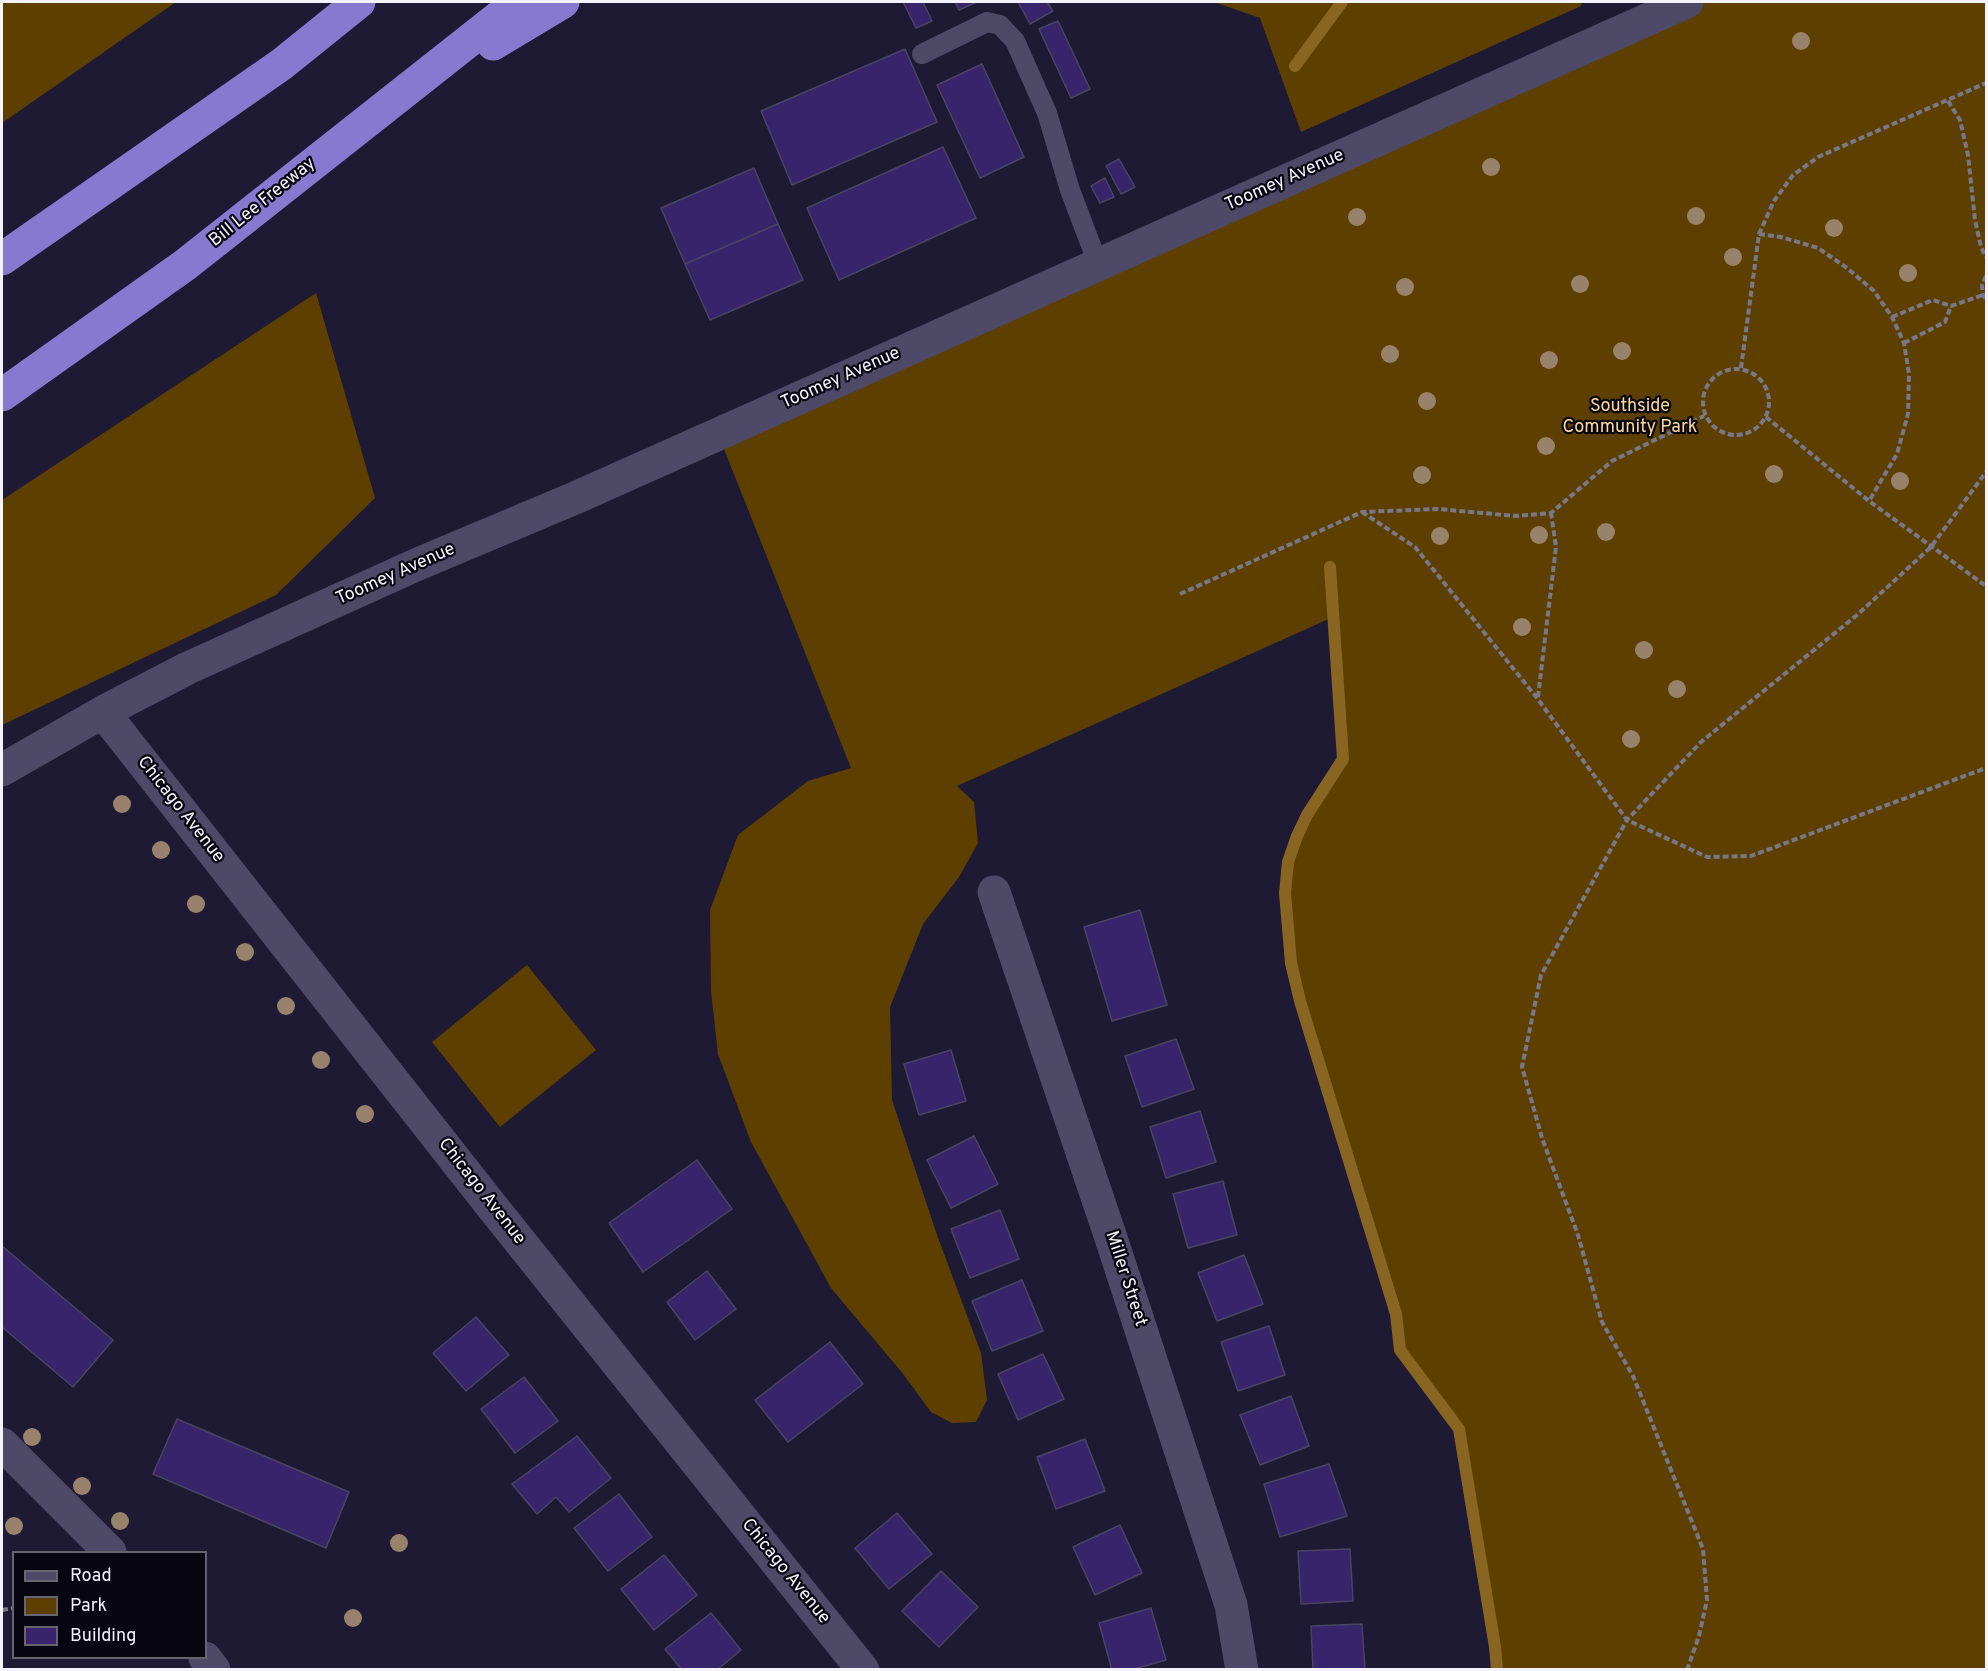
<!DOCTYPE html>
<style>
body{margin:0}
#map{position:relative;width:1988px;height:1671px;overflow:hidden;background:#1e1a33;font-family:Overpass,sans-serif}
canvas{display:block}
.frame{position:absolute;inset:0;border:3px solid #f3f2fd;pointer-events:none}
.legend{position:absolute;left:12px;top:1551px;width:195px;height:108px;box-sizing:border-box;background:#080711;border:2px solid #66656f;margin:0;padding:8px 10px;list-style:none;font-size:18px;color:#f3f2fd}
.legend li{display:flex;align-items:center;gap:12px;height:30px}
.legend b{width:30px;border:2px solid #66656f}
</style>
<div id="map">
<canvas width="1988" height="1671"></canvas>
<div class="frame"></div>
<ul class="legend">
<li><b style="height:8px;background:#4d4966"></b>Road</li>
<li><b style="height:16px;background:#5d4000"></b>Park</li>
<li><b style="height:16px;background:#37256c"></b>Building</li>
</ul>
</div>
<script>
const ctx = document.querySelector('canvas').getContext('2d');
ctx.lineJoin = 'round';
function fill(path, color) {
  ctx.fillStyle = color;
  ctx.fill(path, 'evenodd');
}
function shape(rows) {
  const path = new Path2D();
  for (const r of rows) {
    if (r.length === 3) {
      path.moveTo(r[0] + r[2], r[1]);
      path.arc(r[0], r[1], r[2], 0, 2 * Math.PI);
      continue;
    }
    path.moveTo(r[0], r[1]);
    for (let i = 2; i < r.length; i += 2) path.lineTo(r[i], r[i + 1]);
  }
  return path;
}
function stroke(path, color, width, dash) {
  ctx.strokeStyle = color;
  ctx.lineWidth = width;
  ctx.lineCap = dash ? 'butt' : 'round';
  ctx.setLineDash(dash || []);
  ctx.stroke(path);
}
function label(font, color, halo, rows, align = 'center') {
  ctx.font = font + ' Overpass,sans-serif';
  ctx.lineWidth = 4.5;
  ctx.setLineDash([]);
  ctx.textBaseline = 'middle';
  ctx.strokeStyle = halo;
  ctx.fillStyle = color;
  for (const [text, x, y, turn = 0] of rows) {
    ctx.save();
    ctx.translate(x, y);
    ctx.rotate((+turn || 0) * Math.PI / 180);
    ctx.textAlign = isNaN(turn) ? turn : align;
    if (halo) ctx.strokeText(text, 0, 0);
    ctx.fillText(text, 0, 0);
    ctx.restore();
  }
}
const green = shape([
 [2,2,176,2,2,123],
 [1214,2,1582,2,1581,6,1301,132,1260,18],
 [1687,2,1986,2,1986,1669,1497,1669,1495,1647,1459,1429,1400,1350,1396,1314,1300,1001,1291,963,1285,893,1288,862,1297,836,1307,815,1343,759,1333,617,957,786,974,802,978,843,959,877,923,924,890,1007,892,1100,937,1235,981,1353,987,1400,976,1422,952,1423,931,1412,904,1375,831,1288,751,1142,718,1054,711,991,710,910,738,835,808,781,851,768,718,434],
 [316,293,375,498,276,595,2,725,2,500],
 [527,965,596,1050,500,1127,432,1042]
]);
const stream = shape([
 [1295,66,1342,2],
 [1330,567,1343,759,1307,815,1297,836,1288,862,1285,893,1291,963,1300,1001,1396,1314,1400,1350,1459,1429,1495,1647,1497,1670]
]);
const building = shape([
 [903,2,923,2,932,21,916,28,903,2],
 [955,2,977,2,959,10,955,2],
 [1018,2,1047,2,1053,11,1030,24,1018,2],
 [1058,21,1090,89,1071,98,1039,29,1058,21],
 [905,49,937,122,792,185,761,111,905,49],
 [982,64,1024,157,980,178,937,85,982,64],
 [943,147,976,218,839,280,807,208,943,147],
 [1119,159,1135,187,1121,194,1106,166,1119,159],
 [754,168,778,224,685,264,661,208,754,168],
 [1105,178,1114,197,1100,203,1091,186,1105,178],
 [778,224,803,280,710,320,685,264,778,224],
 [1140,910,1167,1005,1112,1021,1084,927,1140,910],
 [1176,1039,1194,1089,1142,1107,1125,1056,1176,1039],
 [951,1050,966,1101,919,1115,904,1064,951,1050],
 [1200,1111,1216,1162,1166,1178,1150,1127,1200,1111],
 [974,1136,998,1184,951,1208,927,1160,974,1136],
 [697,1160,732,1209,643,1272,609,1223,697,1160],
 [1223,1181,1237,1235,1188,1248,1173,1194,1223,1181],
 [1000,1210,1019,1259,970,1278,951,1229,1000,1210],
 [2,1246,113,1340,73,1387,2,1327,2,1246],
 [1244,1255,1263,1304,1217,1321,1198,1273,1244,1255],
 [707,1271,736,1309,695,1340,667,1302,707,1271],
 [1022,1280,1043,1331,992,1351,972,1301,1022,1280],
 [476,1317,509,1355,466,1391,433,1353,476,1317],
 [1269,1326,1285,1375,1238,1391,1221,1342,1269,1326],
 [830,1342,863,1384,788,1442,755,1400,830,1342],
 [1043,1354,1064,1399,1018,1420,998,1374,1043,1354],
 [524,1377,558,1421,515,1453,481,1409,524,1377],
 [1291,1396,1309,1446,1260,1465,1240,1415,1291,1396],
 [177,1419,349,1492,326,1548,153,1474,177,1419],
 [577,1436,611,1478,569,1512,556,1497,537,1514,512,1484,577,1436],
 [1085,1439,1105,1491,1056,1509,1037,1457,1085,1439],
 [1329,1464,1347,1516,1280,1537,1264,1484,1329,1464],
 [619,1494,652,1537,608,1571,574,1528,619,1494],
 [897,1513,932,1554,889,1589,855,1548,897,1513],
 [1120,1525,1142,1573,1095,1595,1073,1547,1120,1525],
 [1350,1549,1353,1601,1301,1604,1298,1551,1350,1549],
 [664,1555,697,1595,654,1630,621,1589,664,1555],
 [941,1571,978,1607,939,1647,902,1611,941,1571],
 [1151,1608,1166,1660,1131,1670,1112,1670,1099,1623,1151,1608],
 [711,1613,741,1650,717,1670,682,1670,665,1649,711,1613],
 [1362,1624,1365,1670,1313,1670,1311,1626,1362,1624]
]);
const path = shape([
 [1948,101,1960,120,1968,155,1975,220,1981,247,1986,257],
 [1759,234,1781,237,1818,248,1847,268,1874,291,1892,317,1904,343,1909,374,1908,414,1897,454,1869,501],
 [1986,276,1982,285,1983,295,1986,299],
 [1892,317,1933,300,1951,306,1983,295],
 [1904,343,1945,322,1951,306],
 [1741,368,1759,234,1774,201,1793,175,1818,157,1986,83],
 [1736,402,33],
 [1766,417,1869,501,1986,586],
 [1362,512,1415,547,1537,698,1627,820,1707,857,1751,856,1986,768],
 [1180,594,1362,512,1438,509,1516,516,1551,513,1612,461,1704,416],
 [1538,697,1556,547,1551,513],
 [2,1610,14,1608],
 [1687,1670,1699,1636,1707,1600,1703,1549,1633,1376,1602,1322,1578,1235,1542,1138,1522,1067,1541,975,1627,820,1701,742,1857,615,1931,547,1986,472]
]);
const lane = shape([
 [922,54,987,22,1000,25,1015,41,1047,113,1070,190,1098,264]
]);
const street = shape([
 [103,712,490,1204,863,1670],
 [2,770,103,712,188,668,418,564,575,498,1687,2],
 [994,892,1110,1235,1231,1605,1242,1670],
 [2,1444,110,1552],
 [205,1658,214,1670]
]);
const highway = shape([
 [493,44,563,2],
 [2,259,282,64,359,2],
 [2,395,185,265,518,2]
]);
const trees = [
 [1801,41],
 [1491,167],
 [1696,216],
 [1357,217],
 [1834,228],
 [1733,257],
 [1908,273],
 [1580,284],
 [1405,287],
 [1622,351],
 [1390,354],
 [1549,360],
 [1427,401],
 [1546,446],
 [1774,474],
 [1422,475],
 [1900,481],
 [1606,532],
 [1539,535],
 [1440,536],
 [1522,627],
 [1644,650],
 [1677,689],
 [1631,739],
 [122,804],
 [161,850],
 [196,904],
 [245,952],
 [286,1006],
 [321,1060],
 [365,1114],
 [32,1437],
 [82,1486],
 [120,1521],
 [14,1526],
 [399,1543],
 [353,1618]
];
const streetNames = [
 ["Toomey Avenue",1285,181,-24],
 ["Bill Lee Freeway",263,203,-39],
 ["Toomey Avenue",841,379,-24],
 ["Toomey Avenue",396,575,-24],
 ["Chicago Avenue",180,810,52],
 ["Chicago Avenue",481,1192,52],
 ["Miller Street",1125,1279,72],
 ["Chicago Avenue",785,1572,51]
];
const parkNames = [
 ["Southside",1630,407],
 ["Community Park",1630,428]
];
fill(green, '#5d4000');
stroke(stream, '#862', 12);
fill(building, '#37256c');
stroke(building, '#484461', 1.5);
stroke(path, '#79778a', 4, [6, 3]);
stroke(lane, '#4d4966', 20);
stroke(street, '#4d4966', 33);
stroke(highway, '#8879d0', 33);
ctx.fillStyle = '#98826c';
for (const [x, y] of trees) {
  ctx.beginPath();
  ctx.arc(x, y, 9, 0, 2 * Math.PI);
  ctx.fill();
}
label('18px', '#f3f2fd', '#080711', streetNames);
label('18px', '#fcd89a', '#080711', parkNames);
</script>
